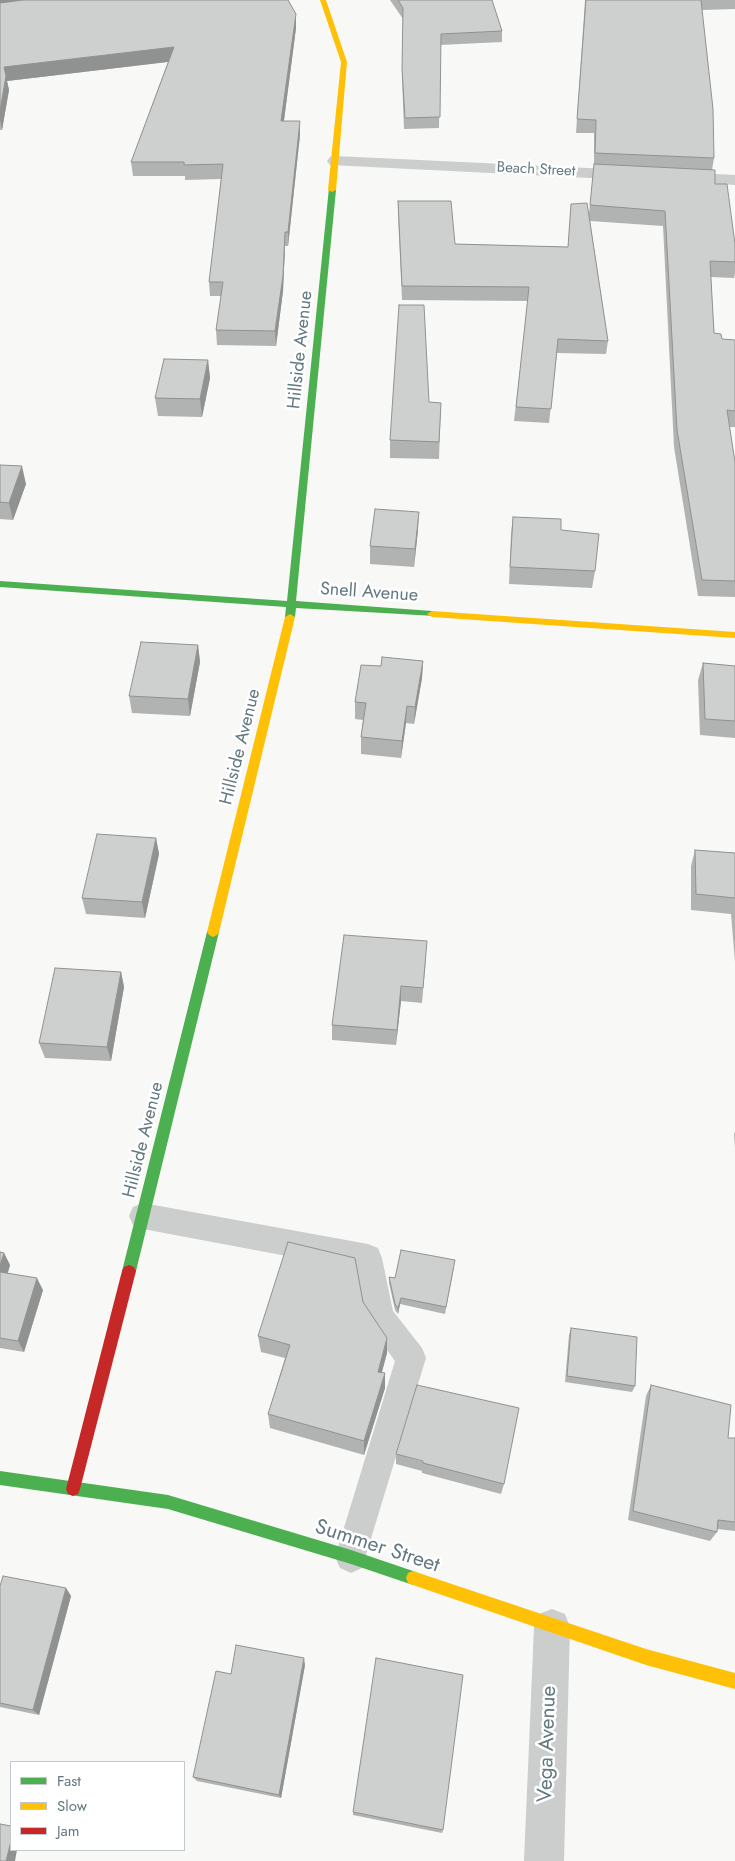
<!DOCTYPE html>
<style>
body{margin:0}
#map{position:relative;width:735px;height:1861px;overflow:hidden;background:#f8f8f7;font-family:Jost,sans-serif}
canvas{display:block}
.legend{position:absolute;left:10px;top:1761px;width:175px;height:90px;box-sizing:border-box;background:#fff;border:1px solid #c1c9cd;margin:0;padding:6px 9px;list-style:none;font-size:15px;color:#637981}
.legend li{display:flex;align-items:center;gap:10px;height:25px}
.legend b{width:25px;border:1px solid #c1c9cd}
</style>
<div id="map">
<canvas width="735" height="1861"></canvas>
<ul class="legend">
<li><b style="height:6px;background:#4caf50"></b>Fast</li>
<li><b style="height:6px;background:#ffc107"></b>Slow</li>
<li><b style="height:6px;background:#c62828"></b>Jam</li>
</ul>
</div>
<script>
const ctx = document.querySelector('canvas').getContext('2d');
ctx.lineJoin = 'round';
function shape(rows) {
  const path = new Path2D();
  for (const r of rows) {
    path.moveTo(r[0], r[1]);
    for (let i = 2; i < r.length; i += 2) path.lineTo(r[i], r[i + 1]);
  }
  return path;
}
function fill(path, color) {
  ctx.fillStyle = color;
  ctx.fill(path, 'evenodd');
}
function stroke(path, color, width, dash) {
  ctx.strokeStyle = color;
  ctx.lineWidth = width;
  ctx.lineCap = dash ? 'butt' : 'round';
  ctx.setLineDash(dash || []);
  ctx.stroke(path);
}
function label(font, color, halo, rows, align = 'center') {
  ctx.font = font + ' Jost,sans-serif';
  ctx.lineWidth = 5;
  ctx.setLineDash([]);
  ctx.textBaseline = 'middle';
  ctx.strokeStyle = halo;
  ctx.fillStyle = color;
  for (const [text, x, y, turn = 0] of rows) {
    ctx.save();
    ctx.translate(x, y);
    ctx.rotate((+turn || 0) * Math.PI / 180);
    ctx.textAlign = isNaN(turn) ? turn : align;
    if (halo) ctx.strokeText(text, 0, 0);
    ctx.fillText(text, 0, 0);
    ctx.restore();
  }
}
const lane = shape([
 [143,1203,368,1244,378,1248,382,1258,393,1311,422,1348,426,1358,362,1568,351,1573,340,1568,335,1557,395,1361,370,1327,365,1317,356,1269,143,1229,133,1225,129,1216,133,1207,143,1203]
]);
const street = shape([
 [336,156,630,170,636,171,639,175,636,179,630,180,330,165,327,161,330,157,336,156],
 [678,172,735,175,735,185,672,181,669,177,672,173,678,172],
 [552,1609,565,1614,570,1627,564,1861,524,1861,534,1627,539,1614,552,1609]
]);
const fast = shape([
 [329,188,336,190,296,601,432,611,435,612,435,616,296,608,295,617,290,620,285,617,286,607,0,587,0,581,287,601,329,188],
 [213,927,217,929,219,932,136,1271,134,1275,129,1277,124,1275,122,1271,207,932,209,929,213,927],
 [0,1471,168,1495,351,1550,413,1571,418,1573,420,1578,418,1583,413,1585,351,1564,168,1509,0,1485,0,1471]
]);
const slow = shape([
 [320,0,326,0,347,62,336,190,332,192,328,190,341,62,320,0],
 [432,611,735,632,735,638,432,617,427,614,432,611],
 [290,614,295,617,219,932,217,935,213,937,209,935,207,932,285,617,290,614],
 [413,1571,646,1649,735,1673,735,1689,646,1665,413,1585,408,1583,406,1578,408,1573,413,1571]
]);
const jam = shape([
 [129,1265,134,1267,136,1271,80,1489,78,1494,73,1496,68,1494,66,1489,122,1271,124,1267,129,1265]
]);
const wall = shape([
 [0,0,296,14,296,28,284,121,300,135,288,246,285,246,283,291,276,346,217,345,216,330,221,296,210,296,209,282,221,179,185,180,185,176,133,176,131,162,168,62,7,81,9,90,2,130,0,130],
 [390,0,492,0,502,31,502,42,440,45,439,128,404,129,402,80,403,19],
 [585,0,735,0,735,9,702,10,714,158,712,170,735,262,735,274,734,278,711,277,714,333,722,339,735,340,735,427,729,427,735,462,735,597,698,596,674,447,663,226,590,221,608,341,606,354,557,353,549,423,514,421,528,301,402,300,398,215,398,201,455,244,568,247,571,204,589,213,594,166,594,133,576,133],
 [208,360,210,378,202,417,158,416,155,398],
 [429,402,441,403,439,459,390,458,390,440],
 [0,465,26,484,13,520,0,519],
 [513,517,561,530,595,571,592,588,509,584,511,534],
 [418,530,414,567,370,564,370,546],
 [198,645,200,662,190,716,132,713,129,696],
 [423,661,422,678,414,724,406,723,401,758,361,754,361,737,363,720,355,719,355,702,381,666],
 [703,663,735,666,735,738,700,735,698,680],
 [156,838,159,854,145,918,86,914,82,898],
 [695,850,735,853,735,962,731,914,691,910,691,866],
 [426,957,422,1003,401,1001,396,1045,332,1040,332,1025],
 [121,972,124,987,111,1061,45,1058,39,1043],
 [735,1132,735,1149,734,1134],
 [0,1252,4,1253,10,1265,8,1273,43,1290,24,1352,0,1348],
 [454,1267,445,1314,400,1304,398,1314,395,1310,389,1283,389,1277,395,1278],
 [363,1302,387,1338,387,1353,382,1372,385,1388,364,1455,270,1428,268,1414,285,1358,261,1352,258,1336],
 [571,1328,635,1386,632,1392,565,1382,569,1335],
 [651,1385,728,1438,735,1438,735,1531,717,1529,717,1532,710,1541,628,1520,646,1396],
 [396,1454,504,1484,501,1494,422,1473,422,1471,396,1464],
 [0,1586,66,1588,71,1596,39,1715,0,1707],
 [305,1665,281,1798,197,1781,193,1777],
 [353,1812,443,1830,442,1833,353,1815]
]);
const shadedWall = shape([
 [0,0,27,0,0,3],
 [296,14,296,28,282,135,281,121],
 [174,47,175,61,7,81,9,90,2,130,0,120,0,111,4,67],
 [300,121,300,135,288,246,288,232],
 [285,232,285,246,283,291,276,346,275,331],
 [208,360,210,378,202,417,200,399],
 [22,466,26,484,13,520,9,503],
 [419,512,418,530,414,567,415,549],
 [198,645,200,662,190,716,188,699],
 [423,661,422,678,414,724,415,707],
 [407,706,406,723,401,758,402,741],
 [156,838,159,854,145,918,142,902],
 [121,972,124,987,111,1061,107,1047],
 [401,986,401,1001,396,1045,397,1030],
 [4,1253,10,1265,4,1284,0,1275,0,1266],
 [37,1278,43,1290,24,1352,18,1341],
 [401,1298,400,1304,398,1314,398,1308],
 [387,1338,387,1353,378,1386,378,1372],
 [385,1373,385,1388,364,1455,364,1441],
 [66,1588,71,1596,39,1715,33,1710],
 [304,1658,305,1665,281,1798,279,1795],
 [11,1841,11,1850,17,1850,15,1861,6,1861]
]);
const building = shape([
 [23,0,288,0,296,14,281,121,300,121,288,232,285,232,283,276,275,331,216,330,223,282,209,282,223,164,184,165,184,162,131,162,174,47,4,67,6,76,0,111,0,3,23,0],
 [398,0,492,0,502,31,441,34,440,117,405,118,402,69,403,8,398,0],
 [586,0,701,0,713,109,714,158,595,153,596,120,577,119,586,0],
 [594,164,715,170,715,184,727,184,735,244,735,262,710,261,714,333,721,334,722,339,735,340,735,411,727,410,735,462,735,581,702,580,677,430,665,211,590,205,594,164],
 [398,201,451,201,455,244,568,247,571,204,587,203,608,341,558,339,551,409,516,407,529,287,402,286,398,201],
 [399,305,424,305,429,402,441,403,439,442,390,440,399,305],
 [164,359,208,360,200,399,155,398,164,359],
 [0,465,22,466,9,503,0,502,0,465],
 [375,509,419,512,415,549,370,546,375,509],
 [513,517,561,519,561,530,599,534,595,571,510,567,513,517],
 [141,642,198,645,188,699,129,696,141,642],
 [382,657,423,661,415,707,407,706,402,741,361,737,366,703,355,702,361,665,381,666,382,657],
 [703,663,735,666,735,721,705,719,703,663],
 [97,834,156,838,142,902,82,898,97,834],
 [695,850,735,853,735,898,696,894,695,850],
 [344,935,427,941,423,988,401,986,397,1030,332,1025,344,935],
 [55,968,121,972,107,1047,39,1043,55,968],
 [288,1242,355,1258,363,1302,387,1338,378,1372,385,1373,364,1441,268,1414,290,1345,258,1336,288,1242],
 [401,1250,455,1260,446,1307,401,1298,398,1308,395,1304,389,1277,395,1278,401,1250],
 [0,1252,4,1253,0,1266,0,1252],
 [0,1272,37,1278,18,1341,0,1338,0,1272],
 [571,1328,637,1337,635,1386,567,1376,571,1328],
 [417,1385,519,1408,504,1484,423,1463,423,1461,396,1454,417,1385],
 [651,1385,731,1405,728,1438,735,1438,735,1522,718,1520,717,1532,633,1511,651,1385],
 [3,1576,66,1588,33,1710,0,1703,0,1586,3,1576],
 [236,1645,304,1658,279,1795,193,1777,216,1671,231,1674,236,1645],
 [376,1658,463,1675,443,1830,353,1812,376,1658],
 [0,1824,11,1826,11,1841,6,1861,0,1861,0,1824]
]);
const farStreetnames = [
 ["Beach Street",536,170,3]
];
const streetNames = [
 ["Hillside Avenue",301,350,-84],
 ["Snell Avenue",369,593,4],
 ["Hillside Avenue",241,747,-76],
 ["Hillside Avenue",144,1140,-76]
];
const nearStreetnames = [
 ["Summer Street",377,1547,18],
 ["Vega Avenue",548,1744,-88]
];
fill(lane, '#cccece');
fill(street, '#cccece');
fill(fast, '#4caf50');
fill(slow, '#ffc107');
fill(jam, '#c62828');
fill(wall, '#b1b3b3');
fill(shadedWall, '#909292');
fill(building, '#ced0d0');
stroke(building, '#909292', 1);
label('15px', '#637981', '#fff', farStreetnames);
label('18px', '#637981', '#fff', streetNames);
label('21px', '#637981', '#fff', nearStreetnames);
</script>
